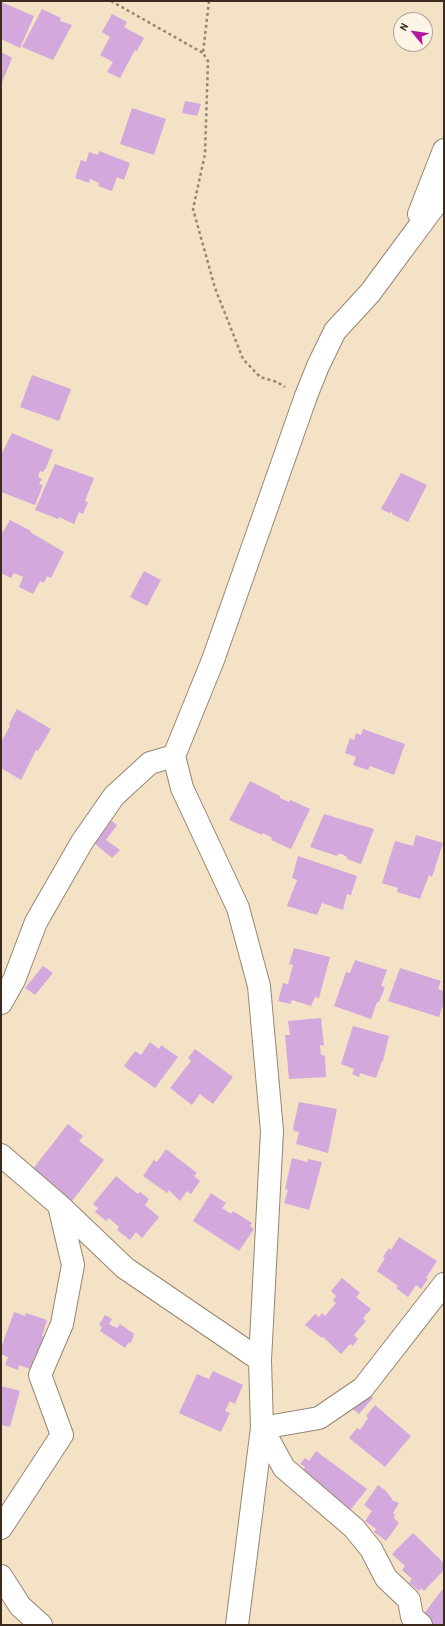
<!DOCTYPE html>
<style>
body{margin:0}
#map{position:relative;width:445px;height:1626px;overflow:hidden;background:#f3e2c6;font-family:"Patrick Hand",sans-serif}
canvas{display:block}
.frame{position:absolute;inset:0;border:2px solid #3b2a1e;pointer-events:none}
.north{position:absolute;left:393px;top:12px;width:40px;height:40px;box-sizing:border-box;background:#fcf5e5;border:1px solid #afa495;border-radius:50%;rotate:299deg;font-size:11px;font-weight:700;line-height:16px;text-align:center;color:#3b2a1e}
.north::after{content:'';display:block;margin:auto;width:14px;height:18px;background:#b5179e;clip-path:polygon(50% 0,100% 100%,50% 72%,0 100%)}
</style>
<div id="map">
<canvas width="445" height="1626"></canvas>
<div class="frame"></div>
<div class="north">N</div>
</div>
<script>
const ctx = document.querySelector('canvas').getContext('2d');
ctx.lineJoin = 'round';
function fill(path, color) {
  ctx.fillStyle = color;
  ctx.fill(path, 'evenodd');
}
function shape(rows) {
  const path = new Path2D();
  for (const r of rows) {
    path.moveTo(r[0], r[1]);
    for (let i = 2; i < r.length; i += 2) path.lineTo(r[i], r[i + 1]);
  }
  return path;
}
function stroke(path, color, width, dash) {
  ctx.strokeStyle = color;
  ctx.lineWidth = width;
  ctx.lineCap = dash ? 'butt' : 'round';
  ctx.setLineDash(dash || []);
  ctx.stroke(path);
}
const building = shape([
 [1,2,34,16,20,48,1,39],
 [42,9,61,18,60,21,72,25,53,60,22,47],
 [112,14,127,22,124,27,144,38,137,51,135,50,120,78,107,72,113,62,100,55,110,37,102,32],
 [1,52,12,58,1,85],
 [185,101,201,104,197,116,182,113],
 [132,108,166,119,154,155,120,144],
 [99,151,130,163,124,180,117,177,112,191,98,186,99,183,90,179,89,183,75,178,81,160,86,162,89,152,98,155],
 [32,375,71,389,59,421,20,407],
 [12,433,53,450,46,468,43,472,40,471,38,477,42,479,39,484,43,485,35,505,1,492,1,455],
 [55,464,94,478,85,501,88,502,83,514,79,512,74,524,59,517,58,519,35,510],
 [401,473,427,485,408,522,392,514,392,512,389,513,381,509],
 [10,520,31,531,30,532,64,552,51,578,47,576,44,583,40,581,33,594,19,587,23,577,14,573,11,578,1,573,1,535],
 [144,571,161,580,147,606,130,597],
 [17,709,51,729,38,751,36,750,21,780,1,768,1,742,10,726,9,724],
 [363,729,405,744,394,775,370,766,368,770,353,765,356,757,345,753,350,738,354,740,356,733,361,735],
 [250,781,280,796,280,798,289,802,290,800,310,809,291,849,271,840,272,838,263,833,262,835,229,820],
 [324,814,374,829,361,864,347,859,347,857,342,854,338,854,337,856,310,847],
 [105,816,117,825,106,840,120,850,112,858,88,838],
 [416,835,443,843,432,877,429,875,420,899,397,892,398,888,382,883,395,841,413,846],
 [298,856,357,876,351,895,347,894,343,910,322,903,317,915,287,906,297,880,292,878],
 [294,948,330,957,319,998,315,997,311,1006,292,1000,290,1004,278,1001,283,983,288,984,293,965,289,964],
 [355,960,387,970,381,986,385,987,379,1002,377,1002,371,1019,334,1006,346,972,350,973],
 [43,966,53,973,35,995,25,988],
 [400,968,441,981,438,989,444,991,444,1002,439,1017,388,1001],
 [321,1018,324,1046,320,1045,321,1055,325,1056,326,1077,289,1079,285,1035,290,1035,288,1021],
 [353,1026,389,1036,383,1061,382,1061,376,1078,360,1073,359,1077,352,1074,354,1069,341,1064],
 [150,1042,159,1049,161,1045,178,1057,155,1088,124,1066,135,1051,141,1055],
 [195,1049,233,1077,213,1104,200,1094,192,1105,170,1088,191,1061,188,1058],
 [299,1102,337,1109,328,1153,296,1144,299,1132,294,1131,293,1128],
 [68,1124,83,1136,79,1141,104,1160,72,1201,32,1170],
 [166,1149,197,1173,194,1176,200,1181,191,1194,187,1191,180,1201,169,1190,167,1193,143,1176,154,1160,157,1162],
 [292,1158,307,1162,308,1159,322,1162,309,1210,284,1203,288,1190,285,1189],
 [116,1176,138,1194,140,1192,149,1199,145,1205,159,1217,142,1238,136,1232,130,1240,117,1230,119,1227,109,1218,106,1221,95,1212,98,1208,93,1204],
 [211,1193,226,1203,222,1208,231,1214,233,1211,252,1223,250,1226,254,1229,239,1251,193,1221],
 [399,1237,437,1261,426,1278,428,1279,421,1289,416,1285,408,1297,396,1288,398,1286,377,1271,385,1258,383,1257,389,1248,391,1250],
 [342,1278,360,1293,356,1297,371,1309,363,1318,366,1321,354,1335,358,1339,353,1346,350,1344,341,1354,323,1337,322,1338,305,1325,315,1314,319,1317,322,1313,325,1316,336,1303,333,1300,336,1296,331,1291],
 [14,1312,25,1316,26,1313,47,1320,42,1336,46,1338,39,1354,36,1353,30,1369,19,1365,18,1370,5,1365,8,1357,1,1354,1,1348],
 [105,1315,112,1319,109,1324,117,1328,120,1324,134,1334,131,1343,129,1342,125,1348,100,1331,102,1327,99,1325],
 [213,1371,243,1385,235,1404,230,1401,225,1411,230,1413,221,1432,179,1413,197,1374,209,1379],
 [1,1386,20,1391,10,1427,1,1425],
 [364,1391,373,1398,359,1414,350,1407],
 [375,1405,411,1436,385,1467,349,1438,357,1428,360,1430,368,1418,366,1416],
 [316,1451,367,1489,348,1513,298,1476,305,1467,300,1464,305,1458,309,1461],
 [378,1485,386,1491,392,1499,392,1500,399,1503,393,1513,395,1515,394,1518,399,1523,386,1541,374,1532,376,1529,365,1521,372,1511,364,1505],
 [413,1533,444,1563,444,1570,424,1591,421,1588,419,1591,409,1583,412,1579,402,1570,405,1566,392,1554],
 [442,1590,444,1591,444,1625,425,1625,419,1620]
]);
const path = shape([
 [111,1,203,53],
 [209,1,203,53,208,61,205,154,193,209,215,288,243,359,260,377,277,382,285,387]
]);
const minor = shape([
 [419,214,444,150],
 [1,1003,14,980,36,922,82,842,114,796,150,763,174,756],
 [1,1155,59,1205,125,1268,260,1360],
 [1,1528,62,1435,40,1375,62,1324,73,1265,59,1205],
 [1,1576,20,1606,41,1625],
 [237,1625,262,1428,260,1360,272,1131,259,986,238,908,182,788,174,756,213,660,306,396,318,366,335,331,370,293,444,193],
 [421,1625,412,1617,409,1600,386,1578,371,1549,354,1528,284,1468,262,1428,319,1418,363,1388,444,1284]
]);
fill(building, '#d3a8dd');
stroke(minor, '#978672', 24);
stroke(path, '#978672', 2.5, [3, 3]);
stroke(minor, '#fff', 22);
</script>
